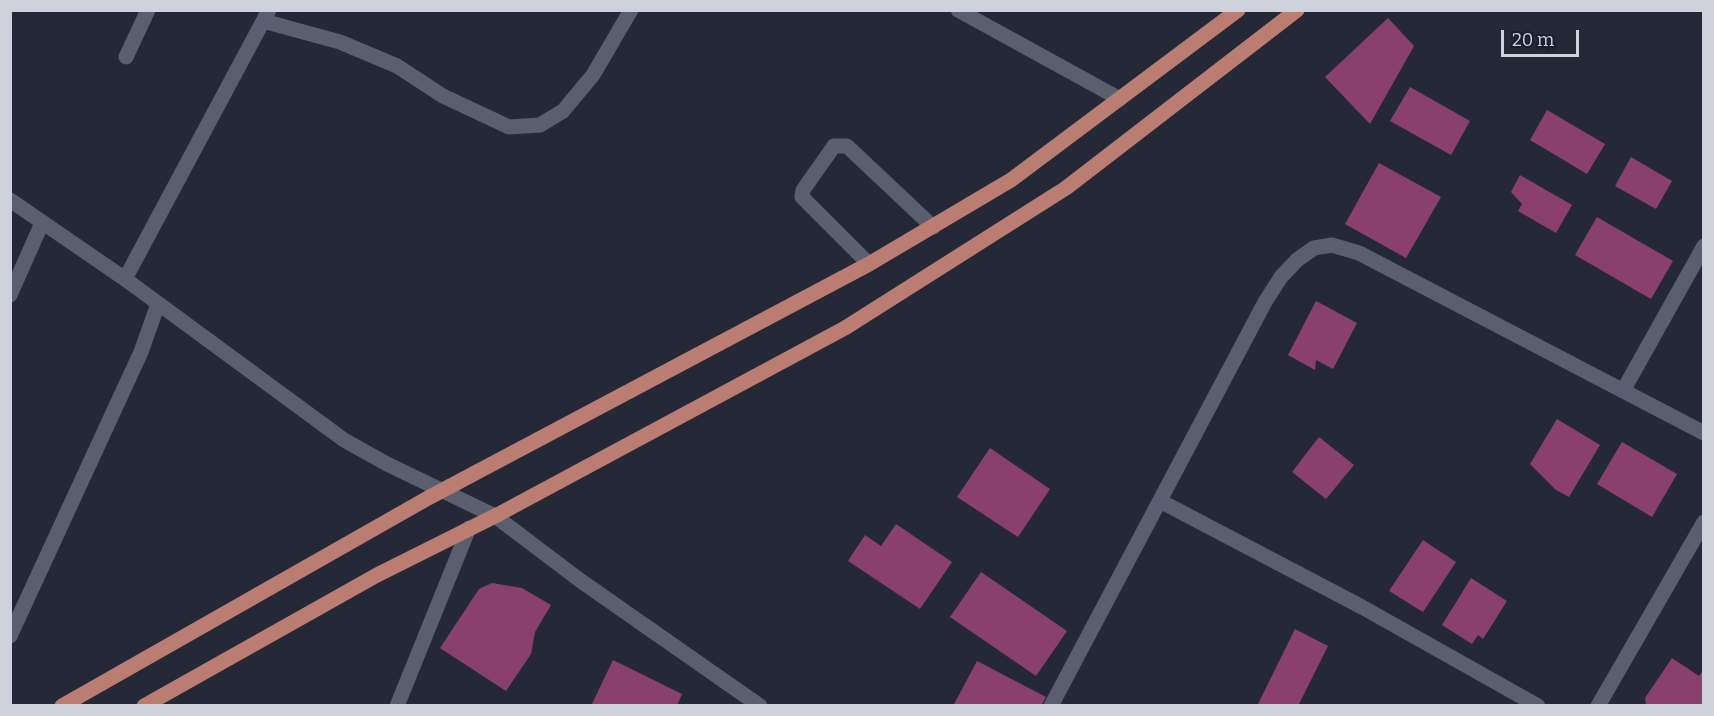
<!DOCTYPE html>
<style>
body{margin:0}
#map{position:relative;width:1714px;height:716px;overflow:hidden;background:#252937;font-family:Bitter,serif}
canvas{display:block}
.frame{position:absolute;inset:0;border:12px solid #cfd2db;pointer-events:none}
.scale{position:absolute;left:1501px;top:30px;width:78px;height:27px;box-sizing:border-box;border:3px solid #cfd2db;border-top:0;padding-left:8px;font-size:18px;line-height:21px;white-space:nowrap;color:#cfd2db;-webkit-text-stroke:4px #1b1f2d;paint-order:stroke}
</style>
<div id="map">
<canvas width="1714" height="716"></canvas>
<div class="frame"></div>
<div class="scale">20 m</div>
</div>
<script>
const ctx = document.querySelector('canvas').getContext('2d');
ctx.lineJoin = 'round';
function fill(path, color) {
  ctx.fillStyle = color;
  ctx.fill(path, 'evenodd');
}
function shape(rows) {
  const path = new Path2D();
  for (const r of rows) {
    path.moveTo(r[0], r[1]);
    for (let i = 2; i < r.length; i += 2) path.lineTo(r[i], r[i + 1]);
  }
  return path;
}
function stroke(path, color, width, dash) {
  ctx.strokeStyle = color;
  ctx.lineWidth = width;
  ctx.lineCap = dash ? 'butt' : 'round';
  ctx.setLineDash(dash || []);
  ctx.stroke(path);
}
const building = shape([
 [1388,18,1414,46,1370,124,1325,77],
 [1410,87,1470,121,1451,155,1390,121],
 [1547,110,1605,144,1587,174,1530,140],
 [1631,157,1672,181,1656,209,1615,186],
 [1379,163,1441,197,1406,258,1345,224],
 [1520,175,1572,205,1556,233,1518,211,1522,204,1511,192],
 [1597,217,1673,261,1651,299,1575,255],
 [1316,301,1357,323,1333,369,1316,360,1315,370,1288,355],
 [1557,419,1600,445,1569,497,1556,490,1530,464],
 [1319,437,1354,465,1326,499,1292,472],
 [1622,442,1677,474,1652,517,1597,484],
 [990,448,1050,489,1018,537,957,497],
 [896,524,952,562,920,609,848,561,865,535,881,546],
 [1423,540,1456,562,1423,612,1389,591],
 [981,572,1067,631,1036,676,950,617],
 [1471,578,1507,601,1483,639,1478,635,1472,644,1442,625],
 [492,583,522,588,551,605,535,632,531,654,506,691,440,648,479,589],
 [1295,629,1328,646,1298,706,1257,706],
 [1672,658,1699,676,1704,669,1704,706,1646,704,1645,698],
 [613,660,682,694,677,706,591,706],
 [977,661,1046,697,1041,706,953,706]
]);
const minor = shape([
 [958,10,1120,99],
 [263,21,340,42,397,66,443,96,509,127,540,125,563,111,593,75,631,10],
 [126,57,148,10],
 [10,200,125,279,344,440,387,464,495,516,581,581,760,706],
 [869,264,802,197,803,190,834,146,847,146,933,227],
 [125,279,269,10],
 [10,295,42,223],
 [1624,389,1704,246],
 [1160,501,1362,607,1538,706],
 [10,636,141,352,158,304],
 [397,706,469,528],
 [1051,706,1265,302,1281,277,1297,260,1314,248,1332,245,1359,253,1704,433],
 [1598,706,1704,522]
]);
const major = shape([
 [62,706,428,498,869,264,1011,180,1238,10],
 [144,706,377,575,499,514,845,328,1066,188,1297,10]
]);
fill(building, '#8a406f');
stroke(minor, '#5a5f6f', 15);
stroke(major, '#bb7c71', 15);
</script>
